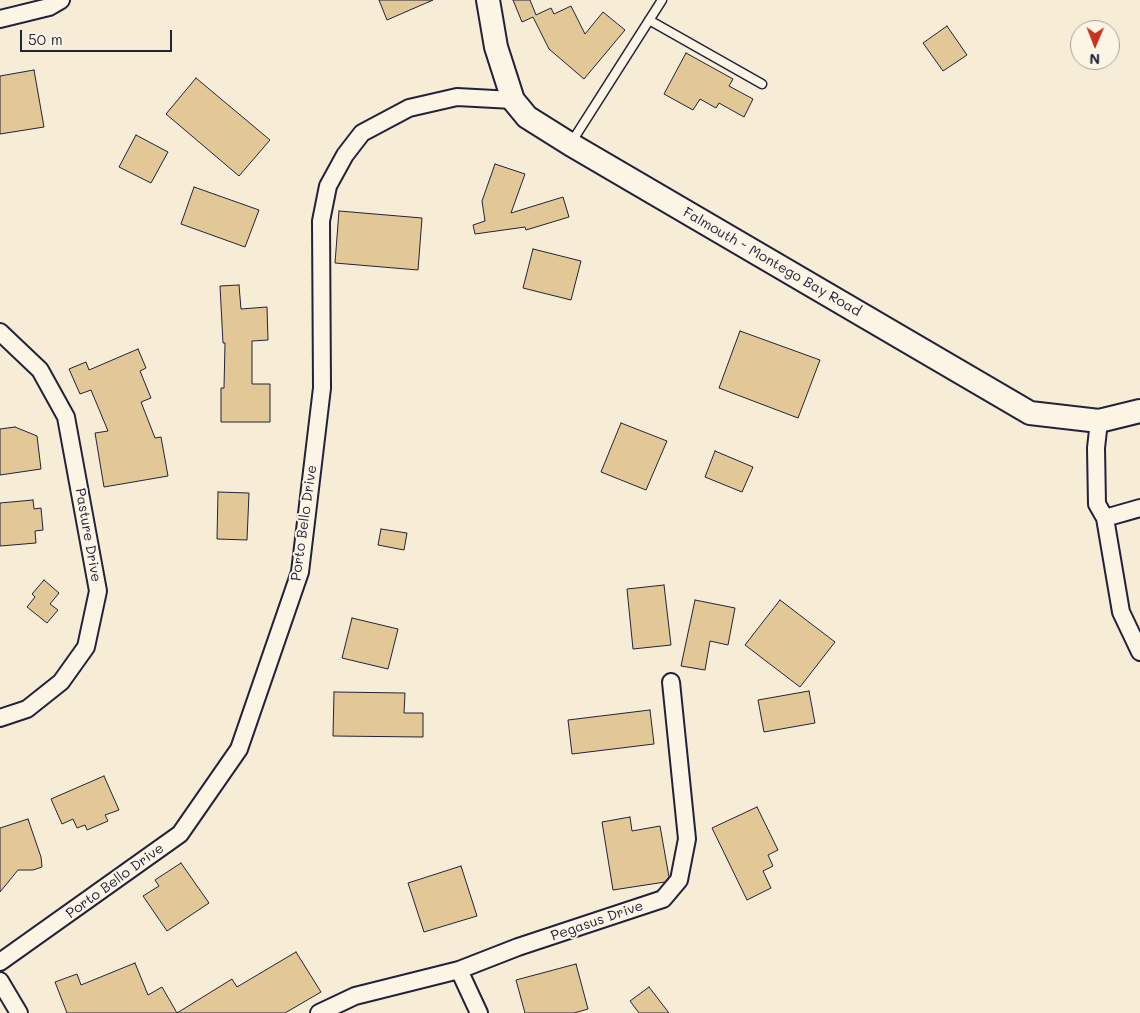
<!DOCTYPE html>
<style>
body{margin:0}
#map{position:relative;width:1140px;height:1013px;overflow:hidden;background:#f7ecd5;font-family:Mali,sans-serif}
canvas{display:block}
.north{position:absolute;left:1070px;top:20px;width:50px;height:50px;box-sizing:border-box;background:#fcf5e5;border:1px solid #a5a1a1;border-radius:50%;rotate:181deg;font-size:14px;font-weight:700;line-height:20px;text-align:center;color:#22223b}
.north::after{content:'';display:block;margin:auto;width:18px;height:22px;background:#c8321e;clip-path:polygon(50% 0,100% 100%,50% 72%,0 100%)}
.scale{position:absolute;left:20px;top:30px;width:152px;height:22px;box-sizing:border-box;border:2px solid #22223b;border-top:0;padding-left:6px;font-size:15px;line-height:18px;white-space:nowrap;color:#22223b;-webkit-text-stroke:4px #fcf5e5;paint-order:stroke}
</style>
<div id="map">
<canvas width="1140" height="1013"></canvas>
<div class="north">N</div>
<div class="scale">50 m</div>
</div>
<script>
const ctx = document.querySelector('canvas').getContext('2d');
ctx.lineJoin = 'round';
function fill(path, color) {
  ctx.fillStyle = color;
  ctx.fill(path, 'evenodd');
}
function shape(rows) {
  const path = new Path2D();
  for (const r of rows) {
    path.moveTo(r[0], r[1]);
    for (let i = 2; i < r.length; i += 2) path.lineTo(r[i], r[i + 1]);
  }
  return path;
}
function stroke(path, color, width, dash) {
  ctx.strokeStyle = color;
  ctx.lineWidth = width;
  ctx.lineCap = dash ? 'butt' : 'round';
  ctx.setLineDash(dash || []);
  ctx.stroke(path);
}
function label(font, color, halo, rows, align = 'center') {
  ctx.font = font + ' Mali,sans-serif';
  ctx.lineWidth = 4;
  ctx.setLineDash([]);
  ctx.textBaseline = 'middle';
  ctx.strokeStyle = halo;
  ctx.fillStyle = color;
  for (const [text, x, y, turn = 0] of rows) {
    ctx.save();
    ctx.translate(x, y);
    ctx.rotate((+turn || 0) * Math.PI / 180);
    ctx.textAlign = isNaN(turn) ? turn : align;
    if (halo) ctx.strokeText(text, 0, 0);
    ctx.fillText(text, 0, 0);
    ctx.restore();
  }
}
const building = shape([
 [379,0,433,0,387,20,379,0],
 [513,0,530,0,536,15,551,8,554,14,571,6,585,34,603,12,625,30,584,79,549,49,533,17,522,22,513,0],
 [947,26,967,55,943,71,923,43,947,26],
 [686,53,733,79,729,86,753,99,744,117,719,103,716,108,700,99,693,110,664,94,686,53],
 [34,70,44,127,0,134,0,76,34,70],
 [196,78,270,140,239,176,166,114,196,78],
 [136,135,168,152,151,183,119,167,136,135],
 [495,164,525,174,511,213,563,197,569,217,526,230,525,227,475,234,473,225,485,221,482,201,495,164],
 [194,187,259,210,245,247,181,224,194,187],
 [339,211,422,218,418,270,335,263,339,211],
 [533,249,581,261,571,300,523,288,533,249],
 [239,285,241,309,267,307,268,340,252,341,252,384,270,384,270,422,221,422,221,388,224,388,225,343,223,343,220,286,239,285],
 [740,331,820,360,798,418,719,388,740,331],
 [138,349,146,368,140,371,151,398,141,402,155,438,161,437,168,476,104,487,95,433,108,431,91,390,80,394,69,369,86,362,89,370,138,349],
 [621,423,667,441,646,490,601,472,621,423],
 [15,427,37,436,41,469,0,475,0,429,15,427],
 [715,451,753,467,742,492,705,477,715,451],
 [218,492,249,493,247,540,217,539,218,492],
 [33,500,34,509,41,508,43,530,35,531,36,543,0,546,0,503,33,500],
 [381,529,407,533,404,550,378,545,381,529],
 [44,580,59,593,50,604,58,610,47,623,27,607,35,597,32,594,44,580],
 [664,585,671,645,633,649,627,589,664,585],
 [695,600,735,608,728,645,710,641,705,670,681,666,695,600],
 [780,600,835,642,800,687,745,645,780,600],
 [352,618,398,629,388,669,342,658,352,618],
 [809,691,815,723,764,732,758,700,809,691],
 [334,692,405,693,404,713,423,713,423,737,333,736,334,692],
 [650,710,654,744,572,754,568,720,650,710],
 [104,776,119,810,105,815,108,821,87,830,85,825,77,828,73,819,62,824,51,799,104,776],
 [757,807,778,850,768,855,773,866,763,871,771,888,747,900,712,828,757,807],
 [630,817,632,831,660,826,669,877,665,882,613,890,602,822,630,817],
 [28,819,41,857,42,867,33,870,18,870,0,892,0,828,28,819],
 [181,863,209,903,167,931,143,896,159,886,155,880,181,863],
 [461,866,477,916,424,932,408,883,461,866],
 [296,952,321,992,285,1013,177,1013,232,979,237,987,296,952],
 [135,963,148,995,162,987,177,1013,67,1013,55,982,77,974,81,985,135,963],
 [576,964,588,1009,574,1013,525,1013,516,980,576,964],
 [649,987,669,1013,639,1013,630,1001,649,987]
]);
const lane = shape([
 [649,20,762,84],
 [571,143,662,0]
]);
const street = shape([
 [0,19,49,7,61,0],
 [0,332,40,370,66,417,98,591,86,647,61,682,27,709,0,718],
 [1099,421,1096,448,1097,504,1105,518,1140,508],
 [1105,518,1121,612,1140,652],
 [0,962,180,834,239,749,300,572,322,388,321,221,328,186,345,155,362,133,409,108,457,97,513,100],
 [459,970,479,1013],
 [0,981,19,1013],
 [319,1013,355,996,459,970,518,947,663,899,679,880,687,839,671,682]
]);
const secondary = shape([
 [488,0,496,47,513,100,527,117,570,144,1030,413,1099,421,1140,411]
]);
const streetNames = [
 ["Falmouth - Montego Bay Road",772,262,30],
 ["Porto Bello Drive",304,523,-82],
 ["Pasture Drive",88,535,80],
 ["Porto Bello Drive",115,881,-36],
 ["Pegasus Drive",597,921,-19]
];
fill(building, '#e3c897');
stroke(building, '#22223b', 1);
stroke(lane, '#22223b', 11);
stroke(street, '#22223b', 20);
stroke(secondary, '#22223b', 26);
stroke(lane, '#fcf5e5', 8);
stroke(street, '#fcf5e5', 16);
stroke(secondary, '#fcf5e5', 22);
label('14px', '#22223b', '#fcf5e5', streetNames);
</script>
